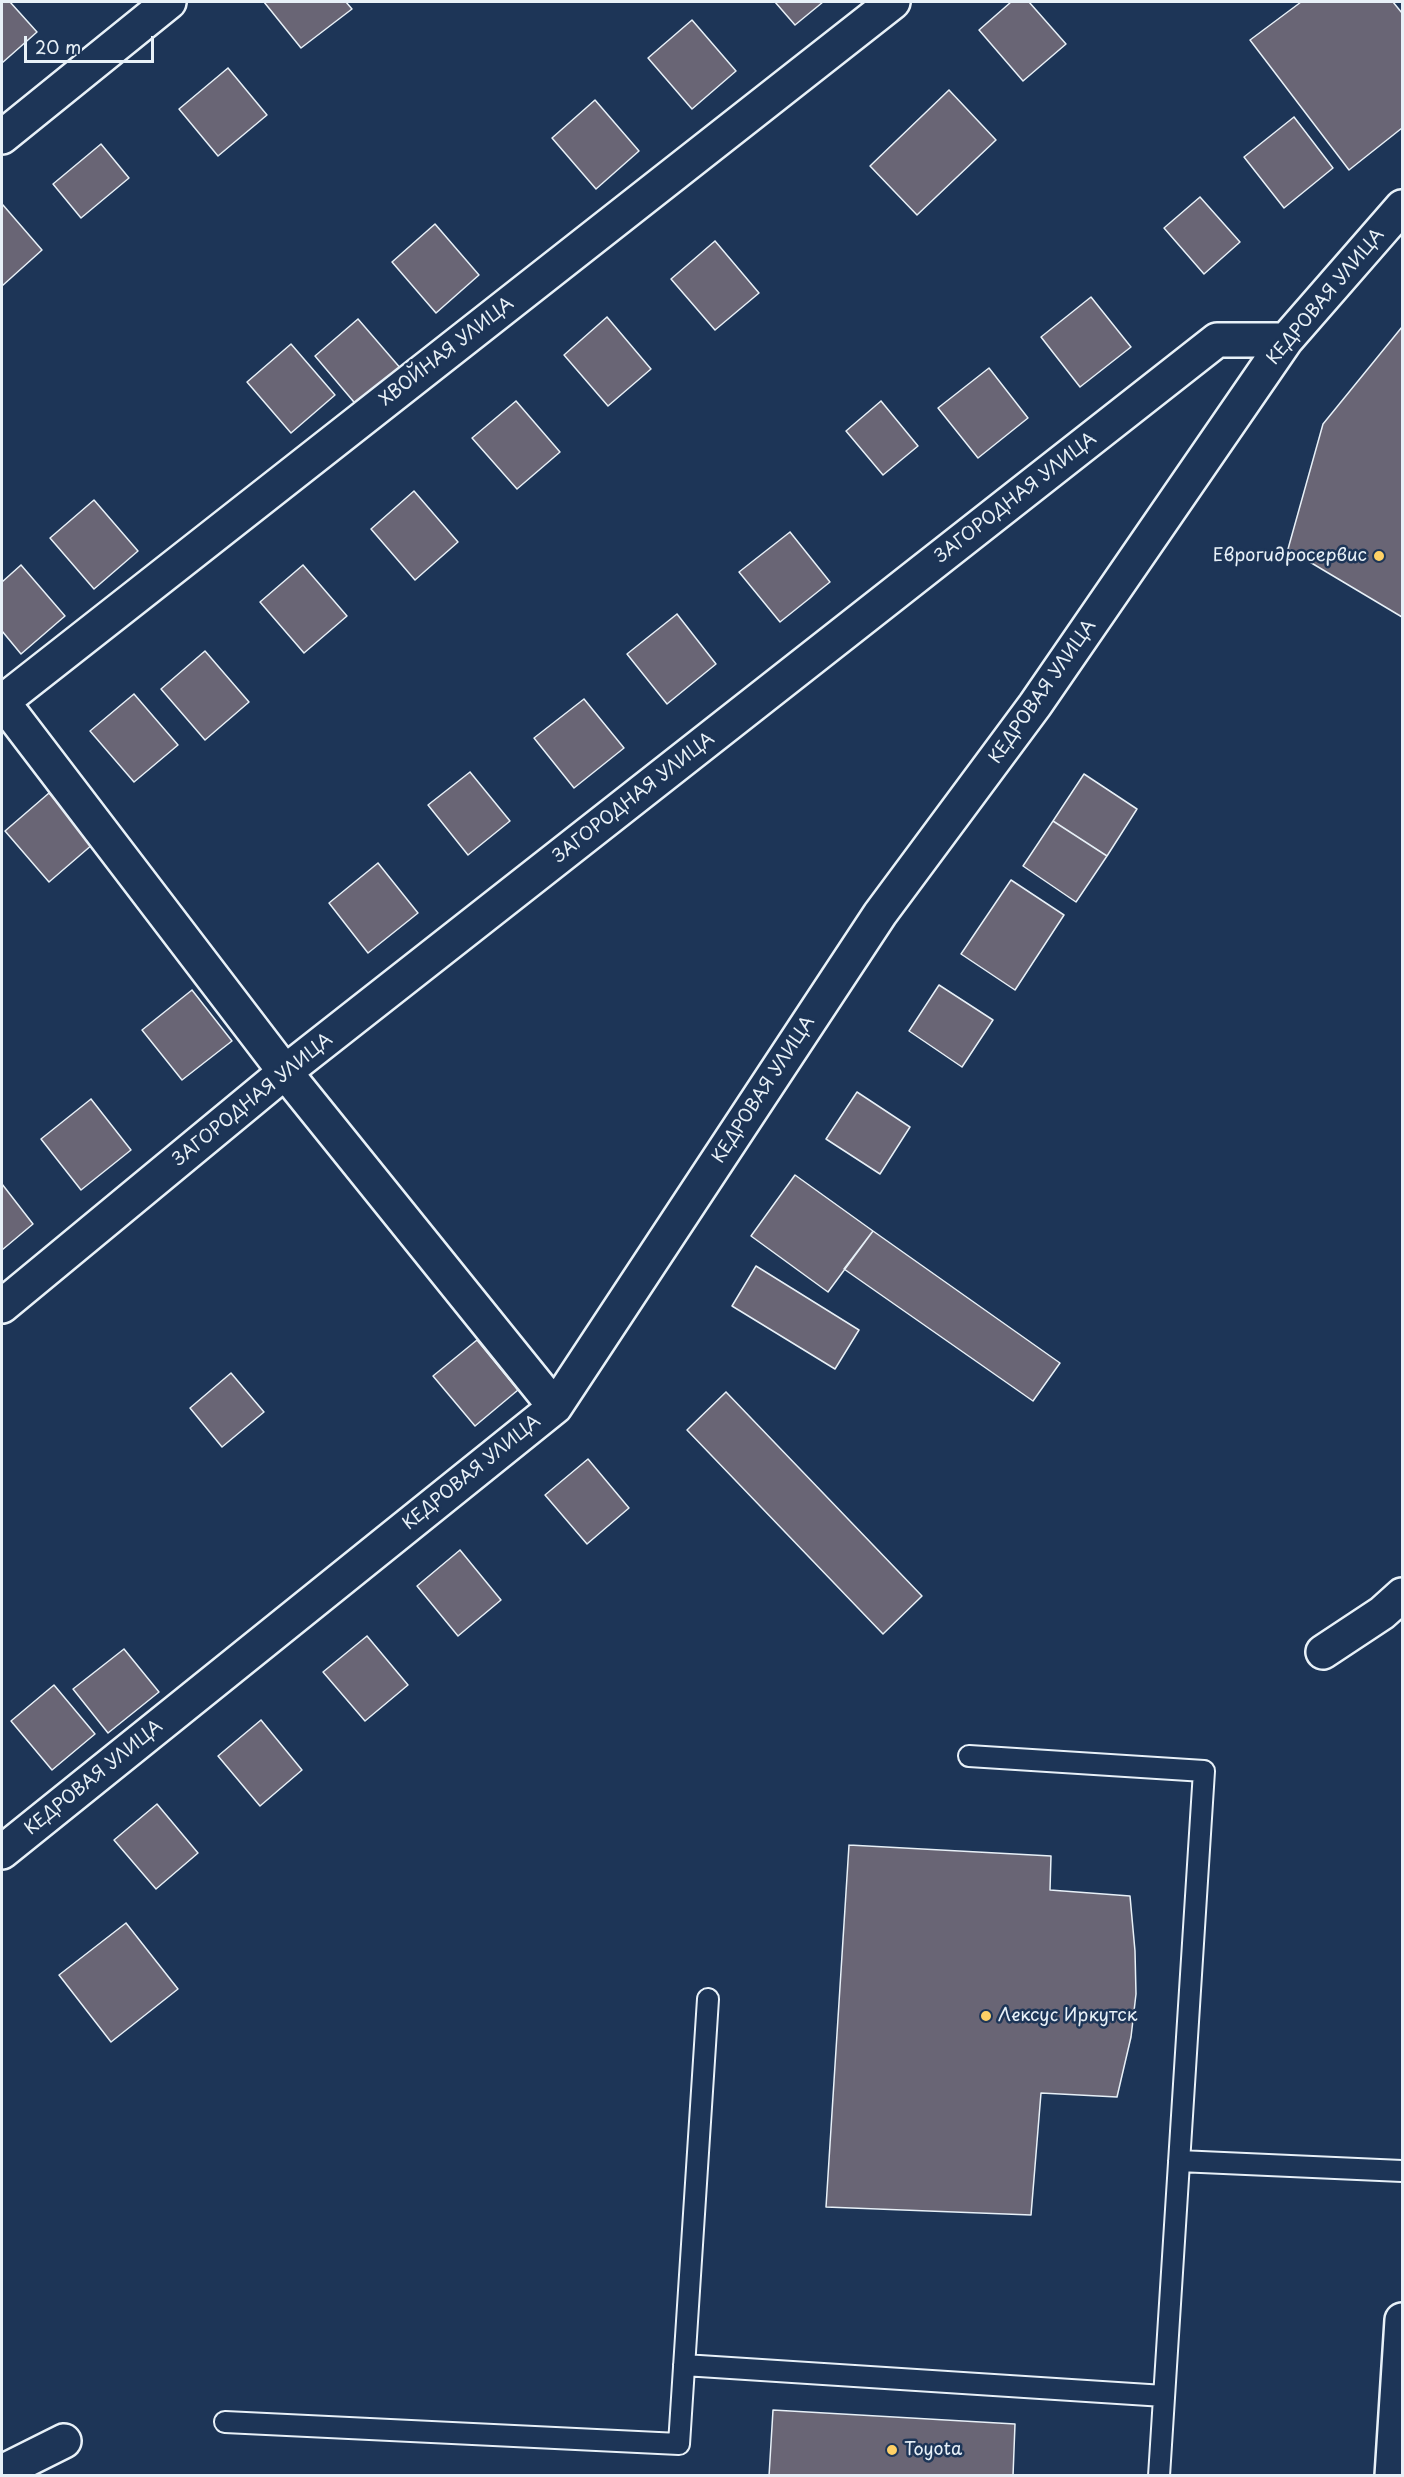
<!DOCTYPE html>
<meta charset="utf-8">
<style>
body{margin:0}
#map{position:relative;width:1404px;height:2477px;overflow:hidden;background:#1d3557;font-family:"Playpen Sans",sans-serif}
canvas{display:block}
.frame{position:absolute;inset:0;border:3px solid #e8f1f8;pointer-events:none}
.scale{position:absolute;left:24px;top:36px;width:130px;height:27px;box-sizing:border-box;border:3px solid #e8f1f8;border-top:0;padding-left:8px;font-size:18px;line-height:21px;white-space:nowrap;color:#e8f1f8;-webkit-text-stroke:4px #1d3557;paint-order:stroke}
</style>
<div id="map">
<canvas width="1404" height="2477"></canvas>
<div class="frame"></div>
<div class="scale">20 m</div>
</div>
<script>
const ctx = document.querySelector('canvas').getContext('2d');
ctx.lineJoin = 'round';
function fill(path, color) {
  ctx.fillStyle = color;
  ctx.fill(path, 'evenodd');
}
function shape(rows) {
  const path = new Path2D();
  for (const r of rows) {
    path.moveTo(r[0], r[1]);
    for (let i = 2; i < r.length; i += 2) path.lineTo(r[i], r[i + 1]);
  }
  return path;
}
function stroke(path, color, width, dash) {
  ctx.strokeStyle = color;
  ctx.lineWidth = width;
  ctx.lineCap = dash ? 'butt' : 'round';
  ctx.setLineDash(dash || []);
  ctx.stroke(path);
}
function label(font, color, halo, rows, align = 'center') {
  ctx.font = font + ' "Playpen Sans",sans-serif';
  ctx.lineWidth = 5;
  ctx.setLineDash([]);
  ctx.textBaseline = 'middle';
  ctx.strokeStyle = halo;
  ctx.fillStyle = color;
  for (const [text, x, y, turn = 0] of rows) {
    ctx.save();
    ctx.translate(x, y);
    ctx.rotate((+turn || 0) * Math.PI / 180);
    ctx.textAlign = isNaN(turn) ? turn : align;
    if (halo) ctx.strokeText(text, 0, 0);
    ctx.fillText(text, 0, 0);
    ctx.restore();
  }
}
const building = shape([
 [2,2,10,2,37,32,2,63,2,2],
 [264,2,346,2,352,9,301,48,264,2],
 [775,2,823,2,795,25,775,2],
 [1011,2,1029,2,1066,44,1023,81,979,30,1011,2],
 [1301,2,1393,2,1402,13,1402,128,1349,170,1250,40,1301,2],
 [692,20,736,71,692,109,648,58,692,20],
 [228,68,267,115,218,156,179,109,228,68],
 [949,90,996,140,917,215,870,166,949,90],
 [595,100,639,151,596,189,552,138,595,100],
 [1294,117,1333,168,1284,208,1244,157,1294,117],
 [101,144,129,178,81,218,53,184,101,144],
 [1200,197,1240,242,1204,274,1164,228,1200,197],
 [3,205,42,250,2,286,2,207,3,205],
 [435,224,479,275,436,313,392,262,435,224],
 [715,241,759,293,715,330,671,279,715,241],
 [1091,297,1131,347,1080,387,1041,337,1091,297],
 [607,317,651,369,608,406,564,355,607,317],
 [358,319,402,370,359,408,315,356,358,319],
 [1402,327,1402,617,1288,549,1323,424,1402,327],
 [291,344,335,395,291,433,247,382,291,344],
 [989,368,1028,418,978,458,938,408,989,368],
 [516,401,560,452,517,489,472,438,516,401],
 [881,401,918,446,883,475,846,431,881,401],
 [414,491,458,542,415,580,371,529,414,491],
 [94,500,138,551,94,589,50,538,94,500],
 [790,532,830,582,780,622,739,572,790,532],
 [21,565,65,616,21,654,2,631,2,582,21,565],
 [303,565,347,616,304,653,260,602,303,565],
 [677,614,716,664,667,704,627,654,677,614],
 [205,651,249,702,205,740,161,689,205,651],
 [134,694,178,745,134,782,90,731,134,694],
 [584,699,624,748,574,788,534,738,584,699],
 [470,772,510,821,468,855,428,805,470,772],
 [1084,774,1137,809,1107,856,1053,821,1084,774],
 [49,793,93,844,49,882,5,831,49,793],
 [1053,821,1107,856,1076,902,1023,866,1053,821],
 [378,863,418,913,368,953,329,903,378,863],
 [1011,880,1064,915,1015,990,961,954,1011,880],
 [939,985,993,1020,962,1067,909,1031,939,985],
 [192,990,232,1041,182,1080,142,1030,192,990],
 [857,1092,910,1127,880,1174,826,1139,857,1092],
 [91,1099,131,1150,81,1190,41,1139,91,1099],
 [795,1175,873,1231,828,1292,751,1236,795,1175],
 [2,1184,33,1224,2,1250,2,1184],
 [873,1231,1060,1363,1033,1401,844,1269,873,1231],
 [756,1266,859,1330,835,1369,732,1306,756,1266],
 [477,1340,518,1390,475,1426,433,1376,477,1340],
 [231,1373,264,1412,222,1447,190,1408,231,1373],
 [726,1392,922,1596,883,1634,687,1430,726,1392],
 [588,1459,629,1508,587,1544,545,1495,588,1459],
 [460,1550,501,1600,458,1636,417,1586,460,1550],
 [367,1636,408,1685,365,1721,323,1672,367,1636],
 [124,1649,159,1692,108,1733,73,1689,124,1649],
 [54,1685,95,1734,52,1770,11,1721,54,1685],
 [261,1720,302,1770,260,1806,218,1756,261,1720],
 [157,1804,198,1853,156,1889,114,1840,157,1804],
 [849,1845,1051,1856,1050,1890,1130,1896,1135,1951,1136,1994,1131,2037,1117,2097,1041,2093,1031,2215,826,2207,849,1845],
 [126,1923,178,1989,111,2042,59,1975,126,1923],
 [773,2410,1015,2424,1013,2476,769,2476,773,2410]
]);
const service = shape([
 [969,1756,1204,1771,1159,2476],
 [1179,2161,1402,2171],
 [684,2365,1164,2396],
 [225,2422,679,2444,708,1999]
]);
const minor = shape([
 [2,137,169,2],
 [2,701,285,1072,555,1407],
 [2,702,893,2],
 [2,1306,285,1072,1217,340,1286,340],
 [2,1852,555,1407,880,914,1035,705,1286,340,1402,207],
 [2,2472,64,2441]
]);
const primary = shape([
 [1323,1652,1382,1613,1402,1595],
 [1392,2476,1402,2320]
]);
const markers = [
 [1379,556,6,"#ffd166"],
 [986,2016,6,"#ffd166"],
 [892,2450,6,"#ffd166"]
];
const streetNames = [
 ["КЕДРОВАЯ УЛИЦА",1326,297,-50],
 ["ХВОЙНАЯ УЛИЦА",447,352,-38],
 ["ЗАГОРОДНАЯ УЛИЦА",1016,498,-38],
 ["КЕДРОВАЯ УЛИЦА",1043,692,-55],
 ["ЗАГОРОДНАЯ УЛИЦА",634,798,-38],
 ["КЕДРОВАЯ УЛИЦА",764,1090,-57],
 ["ЗАГОРОДНАЯ УЛИЦА",253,1100,-39],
 ["КЕДРОВАЯ УЛИЦА",472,1473,-39],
 ["КЕДРОВАЯ УЛИЦА",94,1778,-39]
];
const poiNames = [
 ["Еврогидросервис",1367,556,"right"],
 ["Лексус Иркутск",998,2016],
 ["Toyota",904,2450]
];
fill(building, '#696575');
stroke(building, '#e8f1f8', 1.5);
stroke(service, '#e8f1f8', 24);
stroke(minor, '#e8f1f8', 38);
stroke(primary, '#e8f1f8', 38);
stroke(service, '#1d3557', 20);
stroke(minor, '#1d3557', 33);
stroke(primary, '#1d3557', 33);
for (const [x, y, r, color] of markers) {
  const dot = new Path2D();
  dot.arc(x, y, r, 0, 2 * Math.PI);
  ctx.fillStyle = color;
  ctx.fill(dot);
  stroke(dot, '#1d3557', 2);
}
label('18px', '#e8f1f8', '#1d3557', streetNames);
label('18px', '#e8f1f8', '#1d3557', poiNames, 'left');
</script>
